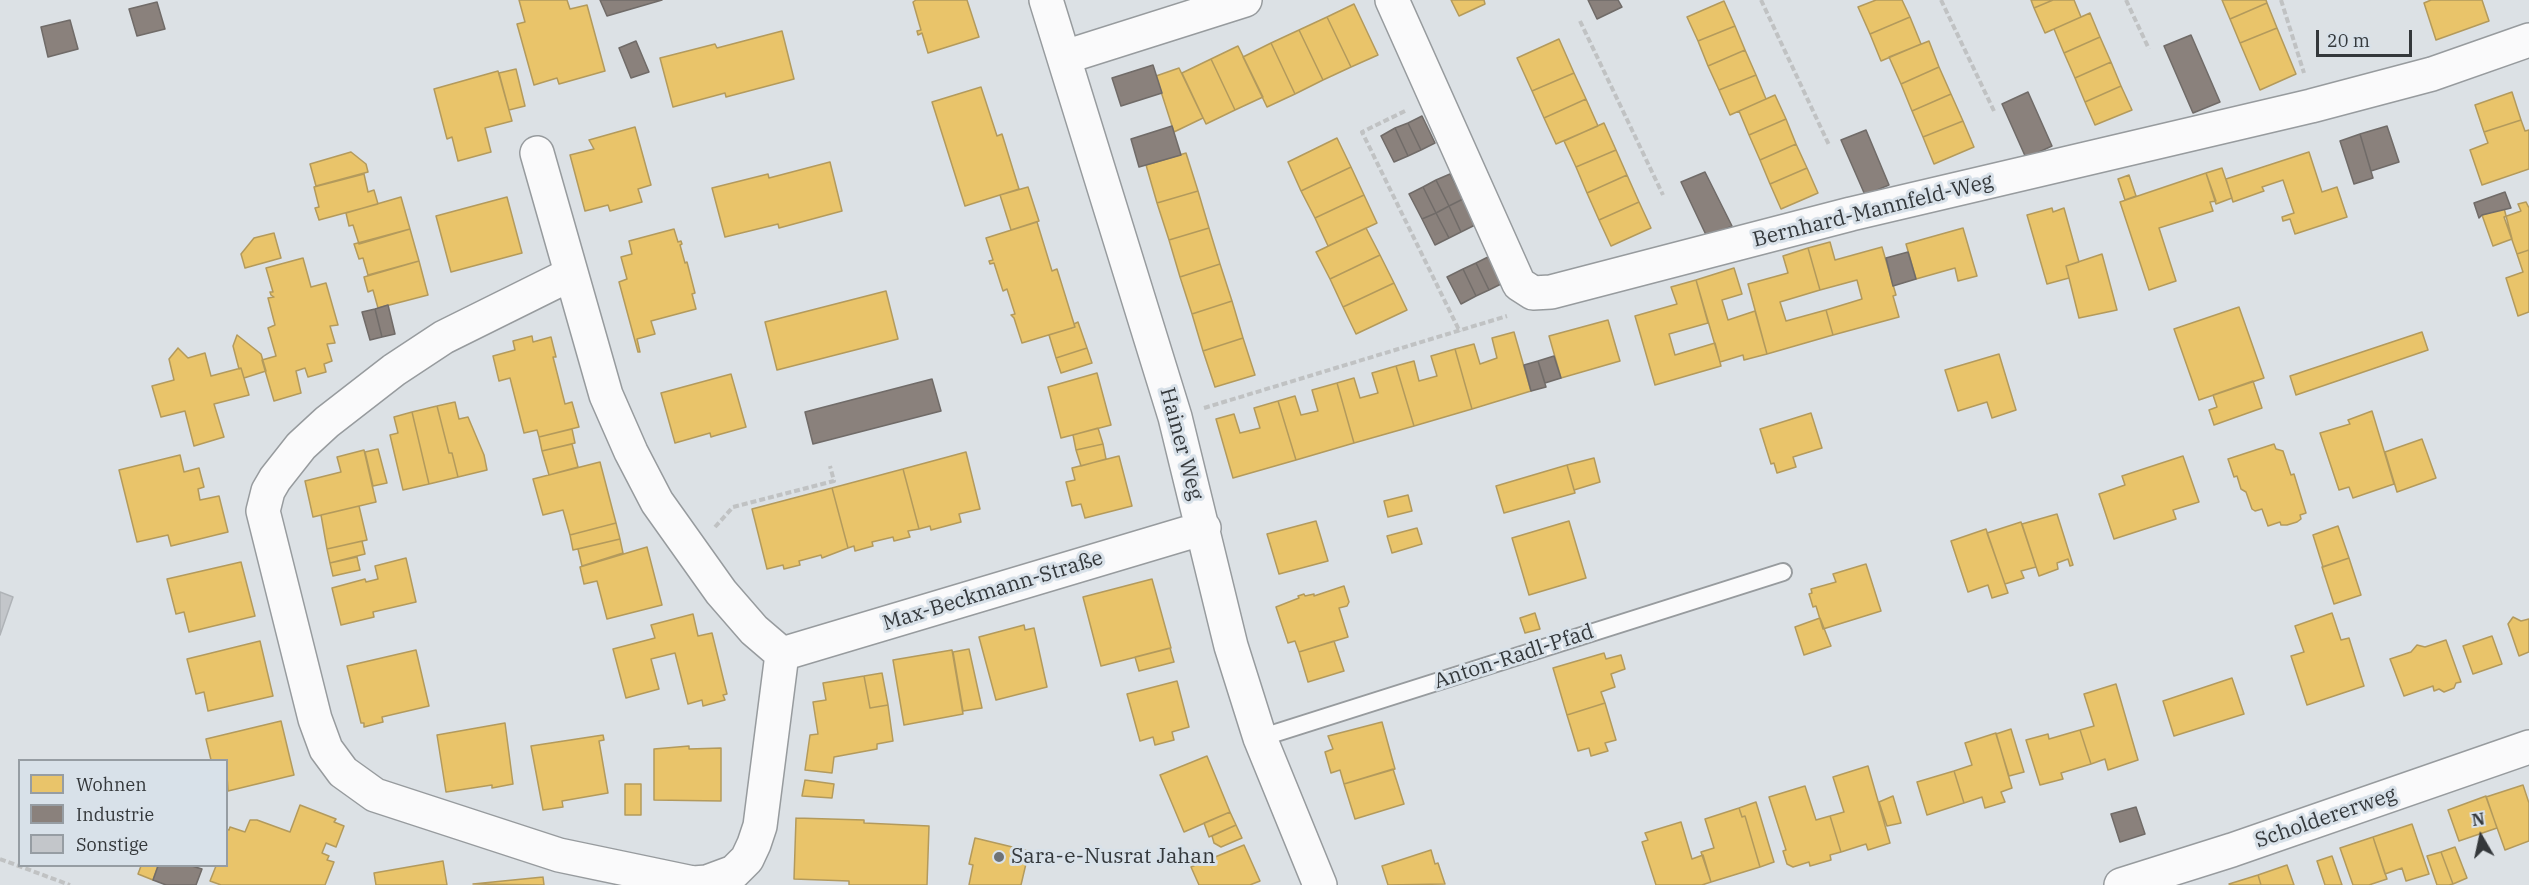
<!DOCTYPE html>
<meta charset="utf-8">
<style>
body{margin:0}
#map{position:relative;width:2529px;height:885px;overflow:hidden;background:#dce1e5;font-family:"IBM Plex Serif",serif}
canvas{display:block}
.legend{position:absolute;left:18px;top:759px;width:210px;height:108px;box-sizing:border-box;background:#d8e1e9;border:2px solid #969da3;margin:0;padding:8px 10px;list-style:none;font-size:18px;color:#34383b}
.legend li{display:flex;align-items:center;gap:12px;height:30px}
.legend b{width:30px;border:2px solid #969da3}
.north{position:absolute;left:2451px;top:807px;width:60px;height:60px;-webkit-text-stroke:4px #d8e1e9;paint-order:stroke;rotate:351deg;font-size:16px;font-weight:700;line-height:24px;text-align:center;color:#34383b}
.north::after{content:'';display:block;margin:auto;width:21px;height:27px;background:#34383b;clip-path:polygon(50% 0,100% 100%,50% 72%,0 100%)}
.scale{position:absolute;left:2316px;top:30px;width:96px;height:27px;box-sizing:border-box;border:3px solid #34383b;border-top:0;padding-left:8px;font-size:18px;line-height:21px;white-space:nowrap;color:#34383b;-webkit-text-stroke:4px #d8e1e9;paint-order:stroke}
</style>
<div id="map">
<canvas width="2529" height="885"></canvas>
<ul class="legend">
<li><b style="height:16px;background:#e9c46a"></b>Wohnen</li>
<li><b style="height:16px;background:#8a817c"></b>Industrie</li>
<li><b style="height:16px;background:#c3c6ca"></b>Sonstige</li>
</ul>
<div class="north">N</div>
<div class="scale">20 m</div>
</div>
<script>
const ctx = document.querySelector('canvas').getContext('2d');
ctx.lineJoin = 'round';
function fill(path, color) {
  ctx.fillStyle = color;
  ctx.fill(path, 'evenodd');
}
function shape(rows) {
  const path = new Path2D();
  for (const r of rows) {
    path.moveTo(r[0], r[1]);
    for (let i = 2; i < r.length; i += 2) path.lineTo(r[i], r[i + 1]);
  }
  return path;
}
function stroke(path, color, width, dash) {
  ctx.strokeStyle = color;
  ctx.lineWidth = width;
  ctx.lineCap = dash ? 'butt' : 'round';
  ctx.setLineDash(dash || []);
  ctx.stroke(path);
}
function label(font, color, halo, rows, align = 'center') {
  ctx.font = font + ' "IBM Plex Serif",serif';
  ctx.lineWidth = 6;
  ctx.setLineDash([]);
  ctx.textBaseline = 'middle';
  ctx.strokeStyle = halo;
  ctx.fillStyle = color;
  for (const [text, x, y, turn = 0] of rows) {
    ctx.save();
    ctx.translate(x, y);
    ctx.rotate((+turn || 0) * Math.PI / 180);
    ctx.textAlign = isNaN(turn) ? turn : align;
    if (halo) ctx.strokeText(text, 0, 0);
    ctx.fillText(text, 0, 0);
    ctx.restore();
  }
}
const homes = shape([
 [519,0,567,0,570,9,587,5,605,71,559,84,557,78,534,85,517,24,525,22,519,0],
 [916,0,967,0,979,37,928,53,922,33,918,35,917,31,921,30,913,2,916,0],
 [1451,0,1484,0,1485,4,1459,16,1451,0],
 [1876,0,1902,0,1910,17,1870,34,1858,7,1876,0],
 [2031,0,2053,0,2034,8,2031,0],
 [2053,0,2074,0,2081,17,2045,33,2034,8,2053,0],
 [2222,0,2266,0,2267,3,2230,19,2222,0],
 [2482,0,2489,21,2436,40,2424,3,2431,0,2482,0],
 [1724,1,1735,26,1698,41,1687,17,1724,1],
 [2267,3,2277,28,2240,43,2230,19,2267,3],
 [1354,4,1378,55,1351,67,1327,17,1354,4],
 [2090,13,2100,37,2064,53,2054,29,2090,13],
 [1327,17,1351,67,1323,80,1299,30,1327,17],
 [1910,17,1921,44,1881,61,1870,34,1910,17],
 [1735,26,1745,50,1708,66,1698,41,1735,26],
 [2277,28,2296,74,2260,90,2240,43,2277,28],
 [1299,30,1323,80,1295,94,1271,43,1299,30],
 [782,31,794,79,726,97,725,93,673,107,660,58,715,44,717,48,782,31],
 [2100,37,2111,62,2075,78,2064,53,2100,37],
 [1559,39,1574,73,1532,91,1517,58,1559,39],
 [1929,41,1939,67,1901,84,1889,57,1929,41],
 [1271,43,1295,94,1267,107,1243,57,1271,43],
 [1238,46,1263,97,1235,110,1211,59,1238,46],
 [1745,50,1756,75,1719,90,1708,66,1745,50],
 [1211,59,1235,110,1206,124,1182,73,1211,59],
 [2111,62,2121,86,2085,102,2075,78,2111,62],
 [1939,67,1951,94,1912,111,1901,84,1939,67],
 [1179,68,1203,118,1174,132,1156,76,1179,68],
 [516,69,525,106,509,110,499,73,516,69],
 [498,71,512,121,485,128,491,152,458,161,452,137,447,139,434,89,498,71],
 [1574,73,1586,99,1544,118,1532,91,1574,73],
 [1756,75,1766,99,1730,115,1719,90,1756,75],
 [2121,86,2132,110,2095,125,2085,102,2121,86],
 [981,87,997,136,1002,134,1019,189,965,206,932,102,981,87],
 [2512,92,2521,120,2484,132,2475,105,2512,92],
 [1951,94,1963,121,1923,137,1912,111,1951,94],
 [1775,95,1786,119,1749,135,1739,111,1775,95],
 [1586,99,1598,126,1556,144,1544,118,1586,99],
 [1786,119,1796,144,1760,160,1749,135,1786,119],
 [2521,120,2525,131,2529,130,2529,169,2482,185,2470,150,2488,143,2484,132,2521,120],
 [1963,121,1974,147,1934,164,1923,137,1963,121],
 [1604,123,1616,150,1576,167,1564,141,1604,123],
 [635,127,651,185,638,189,642,202,610,211,608,205,585,211,570,155,594,149,589,140,635,127],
 [1337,138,1351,167,1301,191,1288,162,1337,138],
 [1796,144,1807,168,1770,184,1760,160,1796,144],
 [1616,150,1627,175,1587,193,1576,167,1616,150],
 [351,152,366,164,368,172,316,186,310,164,351,152],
 [2309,152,2322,192,2337,187,2347,217,2295,234,2290,219,2283,221,2282,217,2294,213,2283,180,2262,187,2264,191,2233,202,2226,179,2309,152],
 [1186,153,1198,191,1157,203,1146,165,1186,153],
 [830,162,842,211,779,228,778,224,725,237,712,188,768,174,769,178,830,162],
 [1351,167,1364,195,1315,218,1301,191,1351,167],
 [1807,168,1818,193,1781,209,1770,184,1807,168],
 [2222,168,2232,198,2216,204,2206,173,2222,168],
 [2206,173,2216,201,2210,202,2213,211,2159,228,2176,281,2149,290,2120,202,2206,173],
 [364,174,368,192,374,190,378,204,319,220,315,208,319,207,314,187,364,174],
 [1627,175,1639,202,1599,220,1587,193,1627,175],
 [2129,175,2136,196,2125,200,2118,179,2129,175],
 [1028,187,1039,221,1011,230,1000,195,1028,187],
 [1198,191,1209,228,1169,240,1157,203,1198,191],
 [1364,195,1377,223,1328,246,1315,218,1364,195],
 [401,197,410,229,359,244,353,225,349,226,346,213,401,197],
 [507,197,522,253,451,272,436,216,507,197],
 [1639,202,1651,228,1611,246,1599,220,1639,202],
 [2526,202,2529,208,2529,250,2517,254,2504,217,2521,211,2518,204,2526,202],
 [2052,208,2053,212,2064,208,2079,262,2066,266,2069,278,2047,284,2027,215,2052,208],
 [2504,208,2512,239,2493,246,2482,215,2504,208],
 [1037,222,1052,271,1057,269,1075,327,1022,343,1014,318,1011,315,1015,314,1007,289,1003,291,994,263,990,264,989,261,993,260,986,238,1037,222],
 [1209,228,1220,264,1180,277,1169,240,1209,228],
 [1366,228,1380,255,1330,279,1316,252,1366,228],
 [1963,228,1977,276,1958,281,1955,268,1916,279,1906,244,1963,228],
 [410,229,419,261,368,275,363,258,359,259,354,244,410,229],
 [674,229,678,242,681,241,682,244,680,245,685,263,687,262,695,293,692,294,696,309,651,321,655,334,637,339,640,352,638,352,619,282,627,279,621,257,632,254,629,241,674,229],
 [274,233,281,258,245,268,241,254,254,238,274,233],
 [1830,242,1835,260,1882,247,1896,295,1893,296,1899,317,1833,335,1826,310,1862,299,1857,280,1820,290,1808,248,1830,242],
 [1808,248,1820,290,1780,302,1786,321,1826,310,1833,335,1767,354,1748,284,1788,273,1783,256,1808,248],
 [2529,250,2529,312,2518,316,2506,278,2523,272,2517,254,2529,250],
 [2102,254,2117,310,2079,318,2066,266,2102,254],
 [1380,255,1394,283,1343,307,1330,279,1380,255],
 [303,258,311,287,326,283,338,325,330,326,335,343,327,344,332,361,324,364,326,372,308,377,305,368,296,371,301,393,274,401,262,360,276,356,268,328,275,325,268,298,274,297,271,295,270,292,273,292,266,268,303,258],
 [419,261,428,295,378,308,373,290,368,292,364,277,419,261],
 [1220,264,1232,301,1192,314,1180,277,1220,264],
 [1734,268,1742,294,1722,300,1728,320,1755,311,1767,354,1744,360,1743,355,1720,362,1696,280,1734,268],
 [1696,280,1708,323,1669,334,1675,355,1715,343,1721,366,1655,385,1635,316,1677,304,1671,287,1696,280],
 [1394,283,1407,310,1356,334,1343,307,1394,283],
 [886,291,898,339,777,370,765,322,886,291],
 [1232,301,1243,338,1203,351,1192,314,1232,301],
 [2239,307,2264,378,2199,400,2174,329,2239,307],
 [1608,320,1620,361,1561,378,1549,336,1608,320],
 [1078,322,1087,348,1056,358,1049,335,1075,327,1074,324,1078,322],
 [1514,332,1531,391,1472,409,1455,349,1474,344,1480,364,1497,358,1492,338,1514,332],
 [2422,332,2428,350,2296,395,2290,376,2422,332],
 [237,335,261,354,266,371,244,378,241,368,239,369,233,346,237,335],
 [532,336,533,342,551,337,556,357,553,357,565,404,572,402,579,427,539,437,537,430,524,433,510,378,499,381,493,356,515,350,513,341,532,336],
 [1243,338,1255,375,1215,387,1203,351,1243,338],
 [178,348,188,358,205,353,211,376,241,368,249,395,214,404,224,437,194,446,185,411,161,417,152,386,174,380,169,359,178,348],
 [1087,348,1092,363,1061,373,1056,358,1087,348],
 [1455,349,1472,409,1414,426,1396,366,1414,361,1419,381,1437,376,1431,356,1455,349],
 [1999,354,2016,410,1992,418,1987,402,1958,411,1945,370,1999,354],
 [1396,366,1414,426,1354,443,1337,383,1354,378,1360,398,1378,393,1372,373,1396,366],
 [1097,373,1111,425,1061,438,1048,387,1097,373],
 [731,374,746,427,714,436,711,437,710,433,675,443,661,393,731,374],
 [2253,381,2262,408,2214,425,2209,410,2217,407,2213,395,2253,381],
 [1337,383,1354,443,1296,460,1278,401,1295,396,1301,415,1318,411,1312,390,1337,383],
 [1278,401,1296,460,1233,478,1216,419,1234,414,1240,433,1260,428,1254,408,1278,401],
 [455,402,459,419,468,417,484,455,487,470,458,477,452,453,449,453,437,406,455,402],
 [437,406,449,453,452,453,458,477,429,484,412,412,437,406],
 [2372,411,2394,484,2353,498,2349,487,2339,490,2320,433,2350,424,2348,420,2372,411],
 [412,412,429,484,403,490,390,435,398,433,394,417,412,412],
 [1811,413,1822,448,1793,457,1796,467,1777,473,1774,463,1771,464,1760,429,1811,413],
 [1098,428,1103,444,1076,450,1073,435,1098,428],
 [572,429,575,443,542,451,539,437,572,429],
 [2422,439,2436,478,2397,492,2385,452,2422,439],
 [572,444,578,467,549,475,542,451,572,444],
 [1103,444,1106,459,1081,466,1076,450,1103,444],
 [2274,444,2276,449,2283,451,2291,475,2294,474,2306,513,2300,515,2301,519,2297,522,2287,525,2281,525,2280,522,2268,526,2262,509,2255,511,2252,509,2246,492,2241,489,2237,476,2234,477,2228,459,2274,444],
 [378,449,387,483,373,486,365,452,378,449],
 [364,450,376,502,313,517,305,481,341,472,337,457,364,450],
 [966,452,980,509,959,514,961,522,931,530,930,526,919,529,903,469,966,452],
 [180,455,184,472,199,468,204,487,198,489,200,500,219,496,228,532,171,546,168,535,137,542,119,470,180,455],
 [1119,456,1132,506,1085,518,1081,504,1072,506,1066,482,1075,480,1072,468,1119,456],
 [2183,456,2199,502,2173,510,2176,519,2114,539,2099,494,2125,485,2122,476,2183,456],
 [1594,458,1600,482,1574,490,1567,465,1594,458],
 [600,462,616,523,570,535,563,510,543,515,533,479,600,462],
 [1567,465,1575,493,1504,513,1496,486,1567,465],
 [903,469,919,529,908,531,910,537,894,541,893,537,872,542,873,546,855,551,854,546,848,548,832,488,903,469],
 [832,488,848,548,822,558,821,555,799,561,800,565,784,569,783,565,767,569,752,509,832,488],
 [1408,495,1412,511,1388,517,1384,501,1408,495],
 [359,506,367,540,327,549,321,515,359,506],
 [2057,514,2073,565,2070,566,2068,559,2057,563,2058,569,2039,576,2022,524,2057,514],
 [1316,521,1328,561,1279,574,1267,534,1316,521],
 [1569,521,1586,578,1529,595,1512,538,1569,521],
 [2021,522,2036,567,2021,571,2024,578,2005,584,1987,533,2021,522],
 [616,523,620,539,573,550,570,535,616,523],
 [2338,526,2349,558,2323,567,2313,535,2338,526],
 [1417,528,1422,544,1392,553,1387,536,1417,528],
 [1986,529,2008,593,1992,598,1988,585,1968,592,1951,541,1986,529],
 [620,539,623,553,582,566,578,549,620,539],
 [362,541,365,554,330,563,327,549,362,541],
 [647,547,662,605,607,619,597,581,584,584,580,567,647,547],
 [357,557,360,570,333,576,330,563,357,557],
 [406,558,416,602,373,612,374,617,341,625,332,588,365,579,366,582,378,579,375,566,406,558],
 [2349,558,2361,595,2334,604,2322,567,2349,558],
 [241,562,255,616,189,632,184,612,176,614,167,579,241,562],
 [1866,564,1881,611,1823,629,1816,606,1813,607,1809,594,1812,593,1811,589,1836,582,1833,574,1866,564],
 [1152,579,1171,648,1101,666,1083,597,1152,579],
 [1344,586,1349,602,1347,606,1339,608,1348,637,1299,652,1295,641,1288,643,1276,607,1299,598,1298,596,1304,594,1305,596,1314,594,1314,596,1344,586],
 [1535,613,1540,629,1525,633,1520,618,1535,613],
 [2332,613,2341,640,2349,638,2364,686,2307,705,2291,656,2304,652,2295,626,2332,613],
 [693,614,698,636,712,633,727,694,723,695,725,700,703,706,702,700,688,704,675,653,651,659,659,689,626,698,613,649,655,638,651,625,693,614],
 [2513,617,2521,621,2529,619,2529,652,2519,656,2508,624,2513,617],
 [1820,618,1831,646,1804,655,1795,627,1820,618],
 [1024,625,1025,630,1034,628,1047,687,996,700,979,637,1024,625],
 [2492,636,2502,664,2473,674,2463,646,2492,636],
 [2446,640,2461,682,2456,683,2454,688,2444,692,2439,689,2434,691,2433,686,2404,696,2390,659,2411,652,2417,645,2425,647,2446,640],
 [260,641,273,696,208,711,204,692,196,694,187,659,260,641],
 [1334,641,1344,671,1308,682,1299,652,1334,641],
 [1170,648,1174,662,1139,671,1135,657,1170,648],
 [969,649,982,708,963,711,953,652,969,649],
 [416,650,429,706,382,717,383,722,364,727,364,723,361,723,347,666,416,650],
 [952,650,963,714,904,725,893,660,952,650],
 [1604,653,1606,659,1621,655,1625,669,1611,674,1615,687,1601,692,1605,703,1567,715,1553,668,1604,653],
 [882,673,888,705,870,708,864,676,882,673],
 [864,676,870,708,888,705,893,741,877,744,877,749,834,757,832,773,805,770,810,735,818,734,813,702,826,700,823,683,864,676],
 [2232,678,2244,714,2174,736,2163,701,2232,678],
 [1177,681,1189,727,1172,732,1174,740,1155,745,1153,737,1140,741,1127,694,1177,681],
 [2116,684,2138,760,2108,770,2105,759,2091,764,2080,730,2094,726,2084,694,2116,684],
 [1605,703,1616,740,1605,743,1608,751,1591,756,1589,748,1578,751,1567,715,1605,703],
 [281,721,294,775,228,791,226,760,211,760,206,739,281,721],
 [1382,722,1395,769,1344,784,1340,770,1331,773,1325,752,1333,749,1328,736,1382,722],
 [505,723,513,784,492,788,492,785,446,792,437,735,505,723],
 [2011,729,2024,772,2009,776,1996,734,2011,729],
 [2080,730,2091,764,2061,773,2063,779,2040,785,2026,740,2048,734,2049,739,2080,730],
 [1996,733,2012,788,2001,792,2005,802,1985,808,1982,797,1964,803,1954,771,1972,765,1965,743,1996,733],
 [603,735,604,740,599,741,608,793,562,801,563,807,543,810,531,746,603,735],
 [689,746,689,749,721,748,721,801,654,800,654,749,689,746],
 [1207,756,1230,812,1184,832,1160,775,1207,756],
 [1868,766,1890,843,1868,850,1866,844,1841,852,1830,816,1844,812,1833,777,1868,766],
 [1393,769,1404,804,1355,819,1344,784,1393,769],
 [1954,771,1964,803,1927,815,1917,782,1954,771],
 [805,780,834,784,832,798,802,796,805,780],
 [625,784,641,784,641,815,625,815,625,784],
 [2523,785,2529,803,2529,841,2505,850,2486,797,2523,785],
 [1805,786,1816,820,1830,816,1841,852,1830,855,1831,860,1810,866,1809,862,1793,867,1787,864,1783,851,1786,850,1769,797,1805,786],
 [1893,796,1901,823,1887,826,1879,802,1893,796],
 [2486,796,2497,828,2459,841,2448,810,2486,796],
 [1756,802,1774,862,1760,867,1745,816,1742,817,1739,808,1756,802],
 [300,805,336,819,334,822,344,826,336,847,326,843,322,853,329,856,327,860,334,862,325,885,221,885,210,881,216,866,226,866,226,829,229,830,230,827,245,832,250,820,257,820,290,832,300,805],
 [1739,808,1742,817,1745,816,1760,867,1711,882,1701,852,1714,848,1705,819,1739,808],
 [1230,812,1236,825,1209,837,1204,823,1230,812],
 [796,818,864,820,864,823,929,826,927,885,849,885,849,881,794,879,796,818],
 [1681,822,1692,859,1703,855,1711,882,1702,885,1656,885,1642,842,1648,840,1645,833,1681,822],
 [2412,824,2429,874,2406,881,2402,868,2385,874,2373,837,2412,824],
 [1236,825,1242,838,1221,847,1214,843,1212,836,1236,825],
 [2373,837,2387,879,2369,885,2353,885,2340,848,2373,837],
 [975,838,1029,851,1021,885,969,885,973,865,969,864,975,838],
 [1244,845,1260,881,1250,885,1199,885,1191,867,1244,845],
 [2455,847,2467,878,2453,884,2441,852,2455,847],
 [1431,850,1435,864,1438,863,1445,884,1388,885,1382,866,1431,850],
 [2441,852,2453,884,2449,885,2437,885,2427,856,2441,852],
 [2332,856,2342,885,2325,885,2317,861,2332,856],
 [443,861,447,885,376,885,374,873,443,861],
 [2287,865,2294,885,2261,885,2258,875,2287,865],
 [141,866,158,866,153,880,138,874,141,866],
 [2258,875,2261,885,2230,885,2229,884,2258,875],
 [543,877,544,885,473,884,543,877]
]);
const industry = shape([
 [600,0,662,0,607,16,600,0],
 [1588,0,1618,0,1622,7,1597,19,1588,0],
 [157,2,165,29,137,36,129,9,157,2],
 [70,20,78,49,48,57,41,27,70,20],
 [2191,35,2220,102,2193,113,2164,46,2191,35],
 [636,41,649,72,631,78,619,48,636,41],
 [1153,65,1162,93,1121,106,1112,78,1153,65],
 [2028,92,2052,146,2026,158,2002,104,2028,92],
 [1422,116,1435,143,1421,150,1408,123,1422,116],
 [1408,123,1421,150,1408,156,1395,128,1408,123],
 [1172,126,1181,155,1139,167,1131,139,1172,126],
 [2387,126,2399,162,2371,171,2360,134,2387,126],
 [1395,128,1408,156,1394,162,1381,136,1395,128],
 [1866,130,1889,185,1865,195,1841,140,1866,130],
 [2360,134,2373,178,2354,184,2340,141,2360,134],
 [1705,172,1732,226,1707,237,1681,182,1705,172],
 [1450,174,1463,199,1449,206,1436,180,1450,174],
 [1436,180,1449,206,1436,213,1423,187,1436,180],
 [1423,187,1436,213,1422,219,1409,194,1423,187],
 [2505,192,2511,208,2482,215,2479,218,2474,203,2505,192],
 [1463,199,1475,225,1461,232,1449,206,1463,199],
 [1449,206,1461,232,1449,238,1436,213,1449,206],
 [1436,213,1449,238,1435,245,1422,219,1436,213],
 [1908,252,1916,279,1893,286,1886,258,1908,252],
 [1490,256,1503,283,1489,290,1476,263,1490,256],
 [1476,263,1489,290,1476,296,1463,269,1476,263],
 [1463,269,1476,296,1461,304,1447,277,1463,269],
 [388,305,395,334,382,337,375,309,388,305],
 [375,309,382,337,370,340,362,312,375,309],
 [1554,356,1561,378,1545,383,1538,361,1554,356],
 [1538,361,1546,387,1531,391,1524,365,1538,361],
 [932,379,941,411,813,444,805,412,932,379],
 [2136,807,2145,834,2120,842,2111,814,2136,807],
 [158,866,192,866,202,869,196,885,166,885,153,880,158,866]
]);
const building = shape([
 [0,592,13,597,0,635,0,592]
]);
const path = shape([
 [1761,0,1829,145],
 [1941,0,1994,111],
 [2126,0,2149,49],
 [2281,0,2304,73],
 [1580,21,1663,195],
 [1405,111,1362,132,1460,332],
 [1204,408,1507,316],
 [715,527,733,507,834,481,830,466],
 [0,859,70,885]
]);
const service = shape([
 [1260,738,1783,572]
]);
const minor = shape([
 [1046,0,1175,417,1231,646,1260,738,1320,885],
 [1392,0,1519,284,1533,293,1551,292,1851,214,2311,106,2432,74,2529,40],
 [1065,57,1245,0],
 [537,153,606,395,631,452,657,502,721,592,754,630,782,654,1204,528],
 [571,274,444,337,394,370,327,422,301,446,275,479,268,491,263,511,315,719,326,749,343,772,375,795,559,855,693,883,707,882,734,872,747,859,754,844,760,826,782,654],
 [2121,885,2232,850,2529,747]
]);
const markers = [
 [999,857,6,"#6f7376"]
];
const streetNames = [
 ["Bernhard-Mannfeld-Weg",1873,211,-14],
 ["Hainer Weg",1181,444,75],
 ["Max-Beckmann-Straße",993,591,-17],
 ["Anton-Radl-Pfad",1514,657,-18],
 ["Scholdererweg",2326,818,-19]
];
const poiNames = [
 ["Sara-e-Nusrat Jahan",1011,857]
];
fill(homes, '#e9c46a');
stroke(homes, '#b39a5c', 1.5);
fill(industry, '#8a817c');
stroke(industry, '#706b68', 1.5);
fill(building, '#c3c6ca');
stroke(building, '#afb3b7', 1.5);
stroke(service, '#979b9e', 20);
stroke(minor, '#979b9e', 36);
stroke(path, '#c0c2c3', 4, [6, 3]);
stroke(service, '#fafafb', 16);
stroke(minor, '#fafafb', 33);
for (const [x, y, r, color] of markers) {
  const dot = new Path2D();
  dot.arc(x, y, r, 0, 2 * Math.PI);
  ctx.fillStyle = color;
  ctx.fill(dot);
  stroke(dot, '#d8e1e9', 2);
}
label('21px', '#34383b', '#d8e1e9', streetNames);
label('21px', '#34383b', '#d8e1e9', poiNames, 'left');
</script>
